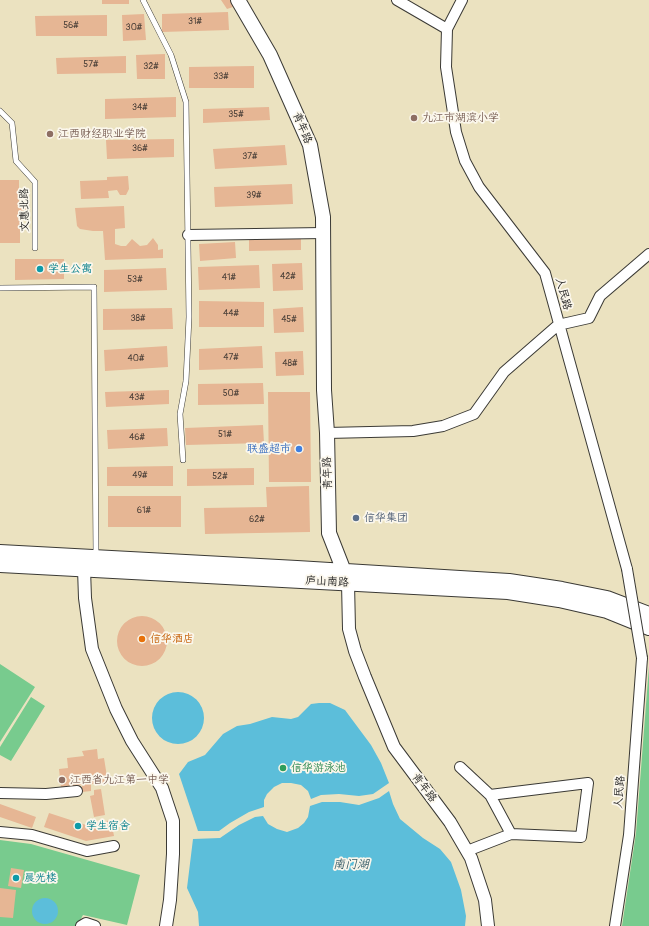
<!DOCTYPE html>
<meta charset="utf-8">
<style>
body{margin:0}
canvas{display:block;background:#ebe2c0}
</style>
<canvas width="649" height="926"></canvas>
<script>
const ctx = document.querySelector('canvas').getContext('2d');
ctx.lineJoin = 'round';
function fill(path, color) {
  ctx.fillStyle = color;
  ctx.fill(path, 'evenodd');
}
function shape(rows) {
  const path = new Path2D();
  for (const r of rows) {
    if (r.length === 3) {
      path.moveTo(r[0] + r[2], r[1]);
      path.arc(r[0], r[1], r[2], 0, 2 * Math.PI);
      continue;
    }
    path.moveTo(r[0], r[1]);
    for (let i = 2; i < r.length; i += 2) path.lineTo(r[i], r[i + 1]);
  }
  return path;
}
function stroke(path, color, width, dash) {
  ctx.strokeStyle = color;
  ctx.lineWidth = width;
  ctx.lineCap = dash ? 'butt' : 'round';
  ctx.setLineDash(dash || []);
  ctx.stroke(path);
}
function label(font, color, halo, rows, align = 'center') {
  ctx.font = font + ' Pangolin,"LXGW WenKai TC",sans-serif';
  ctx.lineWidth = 3.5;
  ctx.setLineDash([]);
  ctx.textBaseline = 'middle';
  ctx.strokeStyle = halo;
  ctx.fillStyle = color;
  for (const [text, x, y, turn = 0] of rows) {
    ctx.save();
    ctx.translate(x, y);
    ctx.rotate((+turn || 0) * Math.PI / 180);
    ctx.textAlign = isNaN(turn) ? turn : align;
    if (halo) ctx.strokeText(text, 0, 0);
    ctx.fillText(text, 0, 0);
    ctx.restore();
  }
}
const green = shape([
 [0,664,35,687,0,742],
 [649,666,649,926,622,926,636,833],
 [31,697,45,706,11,761,0,755,0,747],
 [0,840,31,844,140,875,127,925,83,915,77,926,0,926]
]);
const water = shape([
 [178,718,26],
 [319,703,330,703,345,710,371,745,381,763,389,783,373,794,359,796,339,794,321,795,311,799,308,791,301,785,291,783,282,783,274,787,267,794,264,800,264,807,249,812,230,823,219,831,198,831,179,774,188,762,205,755,223,734,237,726,250,724,272,717,291,719,298,717,311,704],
 [389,791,393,804,400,819,423,838,440,849,451,862,461,890,466,916,465,926,199,926,198,912,187,888,193,839,220,838,239,825,255,817,263,816,268,824,277,829,287,832,298,828,304,823,308,817,310,806,322,802,340,802,359,805,379,798],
 [45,911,13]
]);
const building = shape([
 [102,0,129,0,129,4,102,4],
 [221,0,233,0,236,6,227,9],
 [228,12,229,30,162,32,162,14],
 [144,14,146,40,123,41,122,15],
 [107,15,107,36,36,36,35,16],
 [165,54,165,79,137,79,136,55],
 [126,56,126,73,57,74,56,58],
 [254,66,254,88,189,88,189,67],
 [176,97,176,117,105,119,105,99],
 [269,107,270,120,203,123,203,109],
 [174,139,174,157,107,159,106,140],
 [285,145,287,165,215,169,213,149],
 [128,176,129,189,126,195,120,195,117,190,108,191,109,198,81,199,80,181,107,180,107,177],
 [0,180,19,180,19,205,26,204,27,219,20,219,20,243,0,243],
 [292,184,293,204,215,207,214,187],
 [124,206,125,228,115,229,115,244,121,246,126,246,132,239,140,246,147,245,153,238,158,245,158,250,163,249,163,258,105,260,103,231,93,231,80,229,77,226,75,208],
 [301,237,301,250,249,251,249,238],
 [235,242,236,258,200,261,199,244],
 [15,259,64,259,64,279,15,280],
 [302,263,303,290,273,291,272,264],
 [259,265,260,288,199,290,198,267],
 [166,268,167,290,104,292,104,270],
 [199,301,264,302,264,327,199,327],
 [303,307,304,332,274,333,273,309],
 [172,308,173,329,103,330,103,309],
 [167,346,168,367,105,371,104,350],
 [262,346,263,368,199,370,199,349],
 [303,351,304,375,276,376,275,352],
 [263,383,264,404,198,405,198,384],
 [169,390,169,404,106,407,105,392],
 [268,392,310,392,311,482,269,482],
 [263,425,264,443,186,445,185,428],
 [167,428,168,446,108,449,107,430],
 [173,466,173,486,107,486,107,467],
 [254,468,254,485,187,486,187,469],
 [309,486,310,532,205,534,204,508,267,507,266,487],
 [108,496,181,496,181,527,108,527],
 [142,641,25],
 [97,749,98,759,104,758,108,783,91,784,91,791,82,792,82,785,61,788,59,769,68,768,67,758,84,756,82,751],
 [101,789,105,815,94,817,90,796,94,795,94,790],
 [0,804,36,817,32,828,0,817],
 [49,813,86,825,111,820,114,836,86,841,44,827],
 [11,868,24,870,21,888,8,886],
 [0,888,16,890,13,918,0,917]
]);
const service = shape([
 [143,0,171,55,186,102,189,317,186,381,180,414,183,460],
 [0,111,12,123,16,161,35,182,35,248],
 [0,288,94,287,96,556]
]);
const minor = shape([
 [397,0,447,29],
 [462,0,447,29,446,67,456,132,465,161,479,187,545,273,627,569],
 [188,235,323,233],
 [327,433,413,431,443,426,474,414,504,372,558,325,589,318,600,296,649,254],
 [460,767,490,795,511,834],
 [0,793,46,794,77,791],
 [0,832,32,835,87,851,114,846],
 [467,851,511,834,581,837,588,783,490,795],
 [81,926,86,923,95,926],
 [615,926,629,835,642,658]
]);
const tertiary = shape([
 [84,569,85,598,92,649,116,709,132,741,162,788,173,821,173,854,170,900,166,926],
 [348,583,349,629,355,651,365,677,394,747,450,822,471,858,485,900,488,926]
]);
const secondary = shape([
 [238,0,270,55,310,145,323,217,324,390,327,433,329,533,347,579],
 [0,552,297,568,509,581,562,589,607,598,649,614],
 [0,565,508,592,559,600,607,611,649,628]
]);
const minorBridge = shape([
 [627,569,642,658]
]);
const markers = [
 [414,118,4,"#8d6e63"],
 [50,134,4,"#8d6e63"],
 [40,269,4,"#0f9aa8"],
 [299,449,4,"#3f7fe0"],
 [356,518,4,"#5c6f8a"],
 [142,639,4,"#e8710a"],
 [283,768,4,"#2e9e5b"],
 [62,780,4,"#8d6e63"],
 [78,826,4,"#0f9aa8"],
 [16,878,4,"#0f9aa8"]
];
const numberNames = [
 ["31#",195,22],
 ["56#",71,26],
 ["30#",134,28],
 ["57#",91,65],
 ["32#",151,67],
 ["33#",221,77],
 ["34#",140,108],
 ["35#",236,115],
 ["36#",140,149],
 ["37#",250,157],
 ["39#",254,196],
 ["42#",288,277],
 ["41#",229,278],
 ["53#",135,280],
 ["44#",231,314],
 ["38#",138,319],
 ["45#",289,320],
 ["47#",231,358],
 ["40#",136,359],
 ["48#",290,364],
 ["50#",231,394],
 ["43#",137,398],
 ["51#",225,435],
 ["46#",137,438],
 ["49#",140,476],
 ["52#",220,477],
 ["61#",144,511],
 ["62#",257,520]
];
const educationNames = [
 ["九江市湖滨小学",422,118],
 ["江西财经职业学院",58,134],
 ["江西省九江第一中学",70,780]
];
const streetNames = [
 ["青年路",302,128,67],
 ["文惠北路",25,210,-91],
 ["人民路",563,294,75],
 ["青年路",328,473,-92],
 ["庐山南路",327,582,3],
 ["青年路",424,788,53],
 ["人民路",620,792,-86]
];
const cultureNames = [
 ["学生公寓",48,269],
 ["学生宿舍",86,826],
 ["晨光楼",24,878]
];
const shopNames = [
 ["联盛超市",291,449]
];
const serviceNames = [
 ["信华集团",364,518]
];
const foodNames = [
 ["信华酒店",150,639]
];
const leisureNames = [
 ["信华游泳池",291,768]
];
const waterNames = [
 ["南门湖",351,865]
];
fill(green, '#78cb8e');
fill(water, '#5cbeda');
fill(building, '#e6b694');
stroke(service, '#3b3a35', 6);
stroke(minor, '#3b3a35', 12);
stroke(tertiary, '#3b3a35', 14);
stroke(secondary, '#3b3a35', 16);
stroke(service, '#fff', 5);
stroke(minor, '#fff', 10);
stroke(tertiary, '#fff', 12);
stroke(secondary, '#fff', 14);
stroke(minorBridge, '#3b3a35', 12, []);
stroke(minorBridge, '#fff', 10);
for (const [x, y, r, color] of markers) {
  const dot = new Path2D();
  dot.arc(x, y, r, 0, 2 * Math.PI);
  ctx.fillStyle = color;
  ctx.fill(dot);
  stroke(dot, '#fbf7ec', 1.5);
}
label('9px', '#4e423a', null, numberNames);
label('11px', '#785e54', '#fbf7ec', educationNames, 'left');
label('11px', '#1c1c1c', '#fbf7ec', streetNames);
label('11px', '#0d838f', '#fbf7ec', cultureNames, 'left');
label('11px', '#366cbe', '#fbf7ec', shopNames, 'right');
label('11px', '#4e5e75', '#fbf7ec', serviceNames, 'left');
label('11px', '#c56008', '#fbf7ec', foodNames, 'left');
label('11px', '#27864d', '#fbf7ec', leisureNames, 'left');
label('italic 12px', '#365d68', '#fbf7ec', waterNames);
</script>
